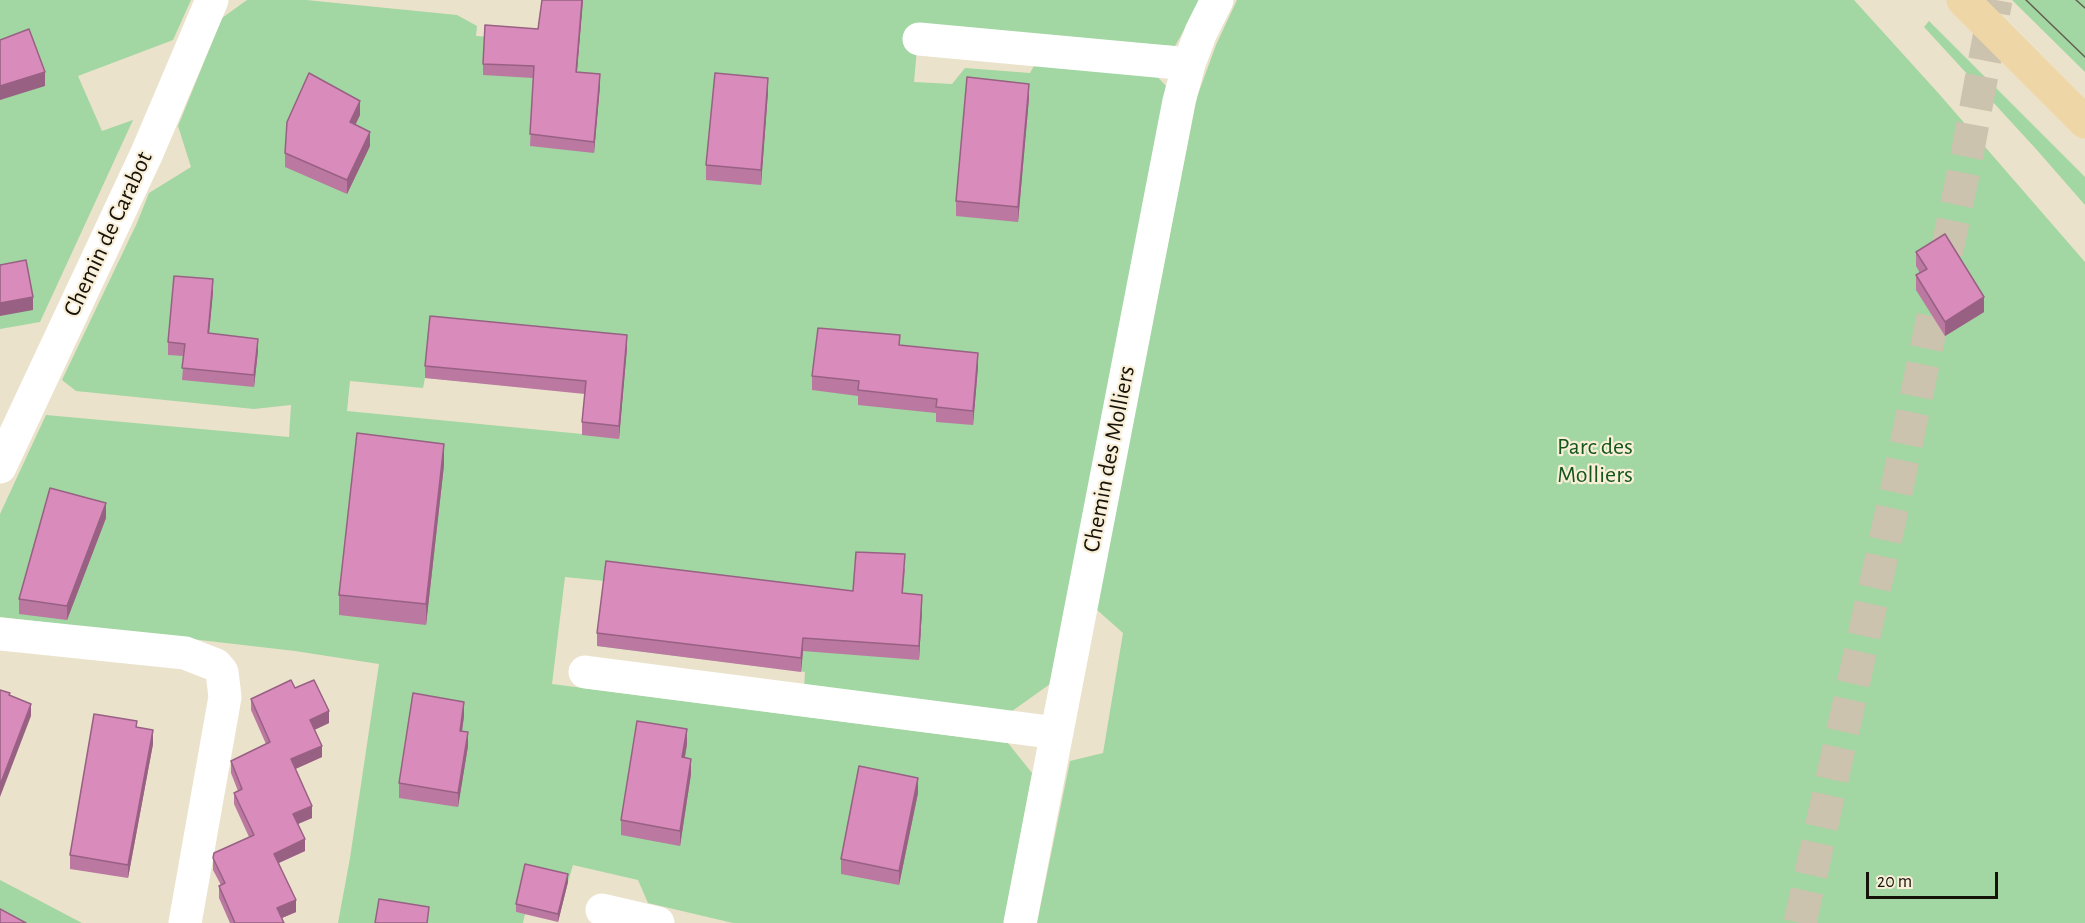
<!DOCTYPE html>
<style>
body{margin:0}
#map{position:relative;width:2085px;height:923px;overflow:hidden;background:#ebe2cb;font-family:"Alegreya Sans",sans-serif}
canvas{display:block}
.scale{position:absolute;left:1866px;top:872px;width:132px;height:27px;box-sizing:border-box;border:3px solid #151209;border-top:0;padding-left:8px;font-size:18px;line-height:21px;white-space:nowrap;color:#151209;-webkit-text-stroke:4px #f9efd8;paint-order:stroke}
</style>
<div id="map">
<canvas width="2085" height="923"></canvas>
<div class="scale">20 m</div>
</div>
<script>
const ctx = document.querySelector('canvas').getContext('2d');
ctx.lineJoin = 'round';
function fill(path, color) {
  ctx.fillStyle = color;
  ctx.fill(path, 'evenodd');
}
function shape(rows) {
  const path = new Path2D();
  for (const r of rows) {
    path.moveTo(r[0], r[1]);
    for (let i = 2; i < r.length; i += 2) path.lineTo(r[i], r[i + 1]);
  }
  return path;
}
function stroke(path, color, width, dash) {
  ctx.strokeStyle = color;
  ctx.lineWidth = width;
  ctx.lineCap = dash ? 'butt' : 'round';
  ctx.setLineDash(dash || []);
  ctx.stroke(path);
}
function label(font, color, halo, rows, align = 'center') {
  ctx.font = font + ' "Alegreya Sans",sans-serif';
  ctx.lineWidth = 4.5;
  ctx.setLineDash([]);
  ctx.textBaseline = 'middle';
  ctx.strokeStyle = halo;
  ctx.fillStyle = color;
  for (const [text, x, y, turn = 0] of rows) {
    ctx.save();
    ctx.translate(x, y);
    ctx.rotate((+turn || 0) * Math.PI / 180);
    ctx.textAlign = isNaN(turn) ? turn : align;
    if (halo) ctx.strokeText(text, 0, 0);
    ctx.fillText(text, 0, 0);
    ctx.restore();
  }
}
const green = shape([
 [0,0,191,0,173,40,78,76,102,131,133,120,40,322,0,329],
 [247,0,306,0,457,15,477,26,476,36,523,39,539,31,543,0,1201,0,1175,46,919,26,914,82,952,84,965,68,1030,73,1036,62,1153,72,1166,86,1050,684,1008,714,804,688,805,672,597,646,605,581,565,577,552,684,1008,743,1032,773,1004,923,733,923,648,903,638,880,573,865,568,882,516,912,525,914,523,923,338,923,350,858,379,664,295,651,0,617,0,514,46,415,289,437,291,405,254,409,76,391,62,380,137,223,149,193,191,167,178,126,222,18],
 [425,378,586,393,582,434,347,411,350,381,423,388],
 [1237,0,1854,0,1940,95,2085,262,2085,923,1037,923,1070,761,1103,753,1123,633,1096,609,1197,97,1216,45],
 [2012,0,2085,0,2085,72],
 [1929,21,2085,177,2085,205,2036,149,1924,27],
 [0,880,25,893,82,923,0,923]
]);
const highwayTunnel = shape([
 [1800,923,1898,483,1967,155,1996,0]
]);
const minor = shape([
 [919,39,1189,64],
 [0,467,147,153,212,0],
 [0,634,185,653,216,665,222,672,225,697,185,923],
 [585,672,1057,733],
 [602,910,658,923],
 [1020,923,1179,101,1189,64,1201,32,1217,0]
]);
const major = shape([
 [1963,0,2085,122]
]);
const tram = shape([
 [2026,0,2085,57],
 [2076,0,2085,8]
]);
const wall = shape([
 [583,0,577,72,600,86,594,153,530,146,533,78,483,75,483,64],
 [768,92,761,185,706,180,706,165],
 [1029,98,1018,222,956,216,956,201],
 [360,115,355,125,370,146,347,194,285,167,285,153],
 [1916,252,1984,312,1945,336,1916,290,1916,275,1920,273,1916,266],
 [213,292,209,333,258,351,254,387,182,380,184,356,168,355,168,342],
 [900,345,978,367,973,425,936,422,936,413,858,405,858,396,812,390,812,376],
 [627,348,619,439,582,435,582,422,585,394,425,378,425,366],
 [444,465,426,625,339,615,339,595],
 [106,518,67,620,19,614,19,599],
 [905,568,903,593,922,609,919,660,803,651,801,672,597,646,597,633,853,591],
 [295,688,329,723,314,730,322,757,295,769,312,818,298,824,305,851,279,863,296,912,282,918,284,923,230,923,219,898,219,886,221,885,213,870,213,858,249,837,234,804,234,793,238,791,231,773,231,761,266,744,251,710,251,699],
 [464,716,462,731,468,746,458,807,399,798,399,783],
 [137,727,153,744,128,878,70,869,70,855],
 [687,744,685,758,691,774,680,846,621,835,621,820],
 [918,793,899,885,841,874,841,859],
 [568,882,558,922,516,912,516,904]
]);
const shadedWall = shape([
 [582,0,583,0,576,83,576,72],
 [45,72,45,86,0,100,0,86],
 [600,74,600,86,594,153,594,142],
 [768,78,768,92,761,185,761,170],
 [1029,84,1029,98,1018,222,1018,207],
 [360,101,360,115,350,136,350,122],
 [370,132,370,146,347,194,347,180],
 [213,279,213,292,208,345,208,333],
 [33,297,33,310,0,316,0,303],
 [1984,297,1984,312,1945,336,1945,322],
 [627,335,627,348,619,439,619,426],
 [258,339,258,351,254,387,254,375],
 [978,353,978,367,973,425,973,411],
 [444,444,444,465,426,625,426,604],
 [106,503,106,518,67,620,67,606],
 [922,595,922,609,919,660,919,646],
 [803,638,803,651,801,672,801,658],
 [464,702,464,716,460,745,460,731],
 [31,704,31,716,0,797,0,785],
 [329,711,329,723,310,732,310,720],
 [687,729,687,744,682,772,682,757],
 [153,730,153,744,128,878,128,865],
 [468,732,468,746,458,807,458,793],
 [322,746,322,757,291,771,291,759],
 [691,759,691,774,680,846,680,831],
 [918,778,918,793,899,885,899,871],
 [312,806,312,818,293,826,293,814],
 [305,839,305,851,274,865,274,854],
 [568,874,568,882,558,922,558,914],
 [296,900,296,912,277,920,277,908]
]);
const building = shape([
 [542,0,582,0,576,72,600,74,594,142,530,134,534,66,483,64,485,25,538,29,542,0],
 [29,29,45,72,0,86,0,40,29,29],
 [309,73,360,101,350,122,370,132,347,180,285,153,287,122,309,73],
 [715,73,768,78,761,170,706,165,715,73],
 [967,77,1029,84,1018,207,956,201,967,77],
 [1945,234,1984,297,1945,322,1916,275,1927,269,1916,252,1945,234],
 [26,260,33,297,0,303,0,265,26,260],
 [174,276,213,279,208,333,258,339,254,375,182,368,185,344,168,342,174,276],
 [430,316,627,335,619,426,582,422,586,381,425,366,430,316],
 [818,328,900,335,899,345,978,353,973,411,936,407,937,399,858,390,859,381,812,376,818,328],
 [357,433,444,444,426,604,339,595,357,433],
 [50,488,106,503,67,606,19,599,50,488],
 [856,552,905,554,902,593,922,595,919,646,803,638,801,658,597,633,606,561,853,591,856,552],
 [291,680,295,688,314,680,329,711,310,720,322,746,291,759,312,806,293,814,305,839,274,854,296,900,277,908,284,923,235,923,219,886,225,883,213,858,214,853,254,835,234,793,242,789,231,761,270,742,251,699,291,680],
 [0,690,10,693,9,695,31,704,0,785,0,690],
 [413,693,464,702,460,731,468,732,458,793,399,783,413,693],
 [94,714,137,721,136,727,153,730,128,865,70,855,94,714],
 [637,721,687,729,682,757,691,759,680,831,621,820,637,721],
 [859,766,918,778,899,871,841,859,859,766],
 [525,864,568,874,558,914,516,904,525,864],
 [379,899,429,907,427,923,375,923,379,899],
 [0,909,26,923,0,923,0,909]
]);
const streetNames = [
 ["Chemin de Carabot",108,234,-65],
 ["Chemin des Molliers",1109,459,-79]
];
const parkNames = [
 ["Parc des",1595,447],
 ["Molliers",1595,475]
];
fill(green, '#a2d6a2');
stroke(highwayTunnel, '#cbc3ae', 33, [33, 16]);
stroke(minor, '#fff', 33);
stroke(major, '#efd6a7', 33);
stroke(tram, '#645f50', 1.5);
fill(wall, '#bb78a1');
fill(shadedWall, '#986183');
fill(building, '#d98bbb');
stroke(building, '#986183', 1.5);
label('24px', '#151209', '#f9efd8', streetNames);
label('24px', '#13571b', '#f9efd8', parkNames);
</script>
